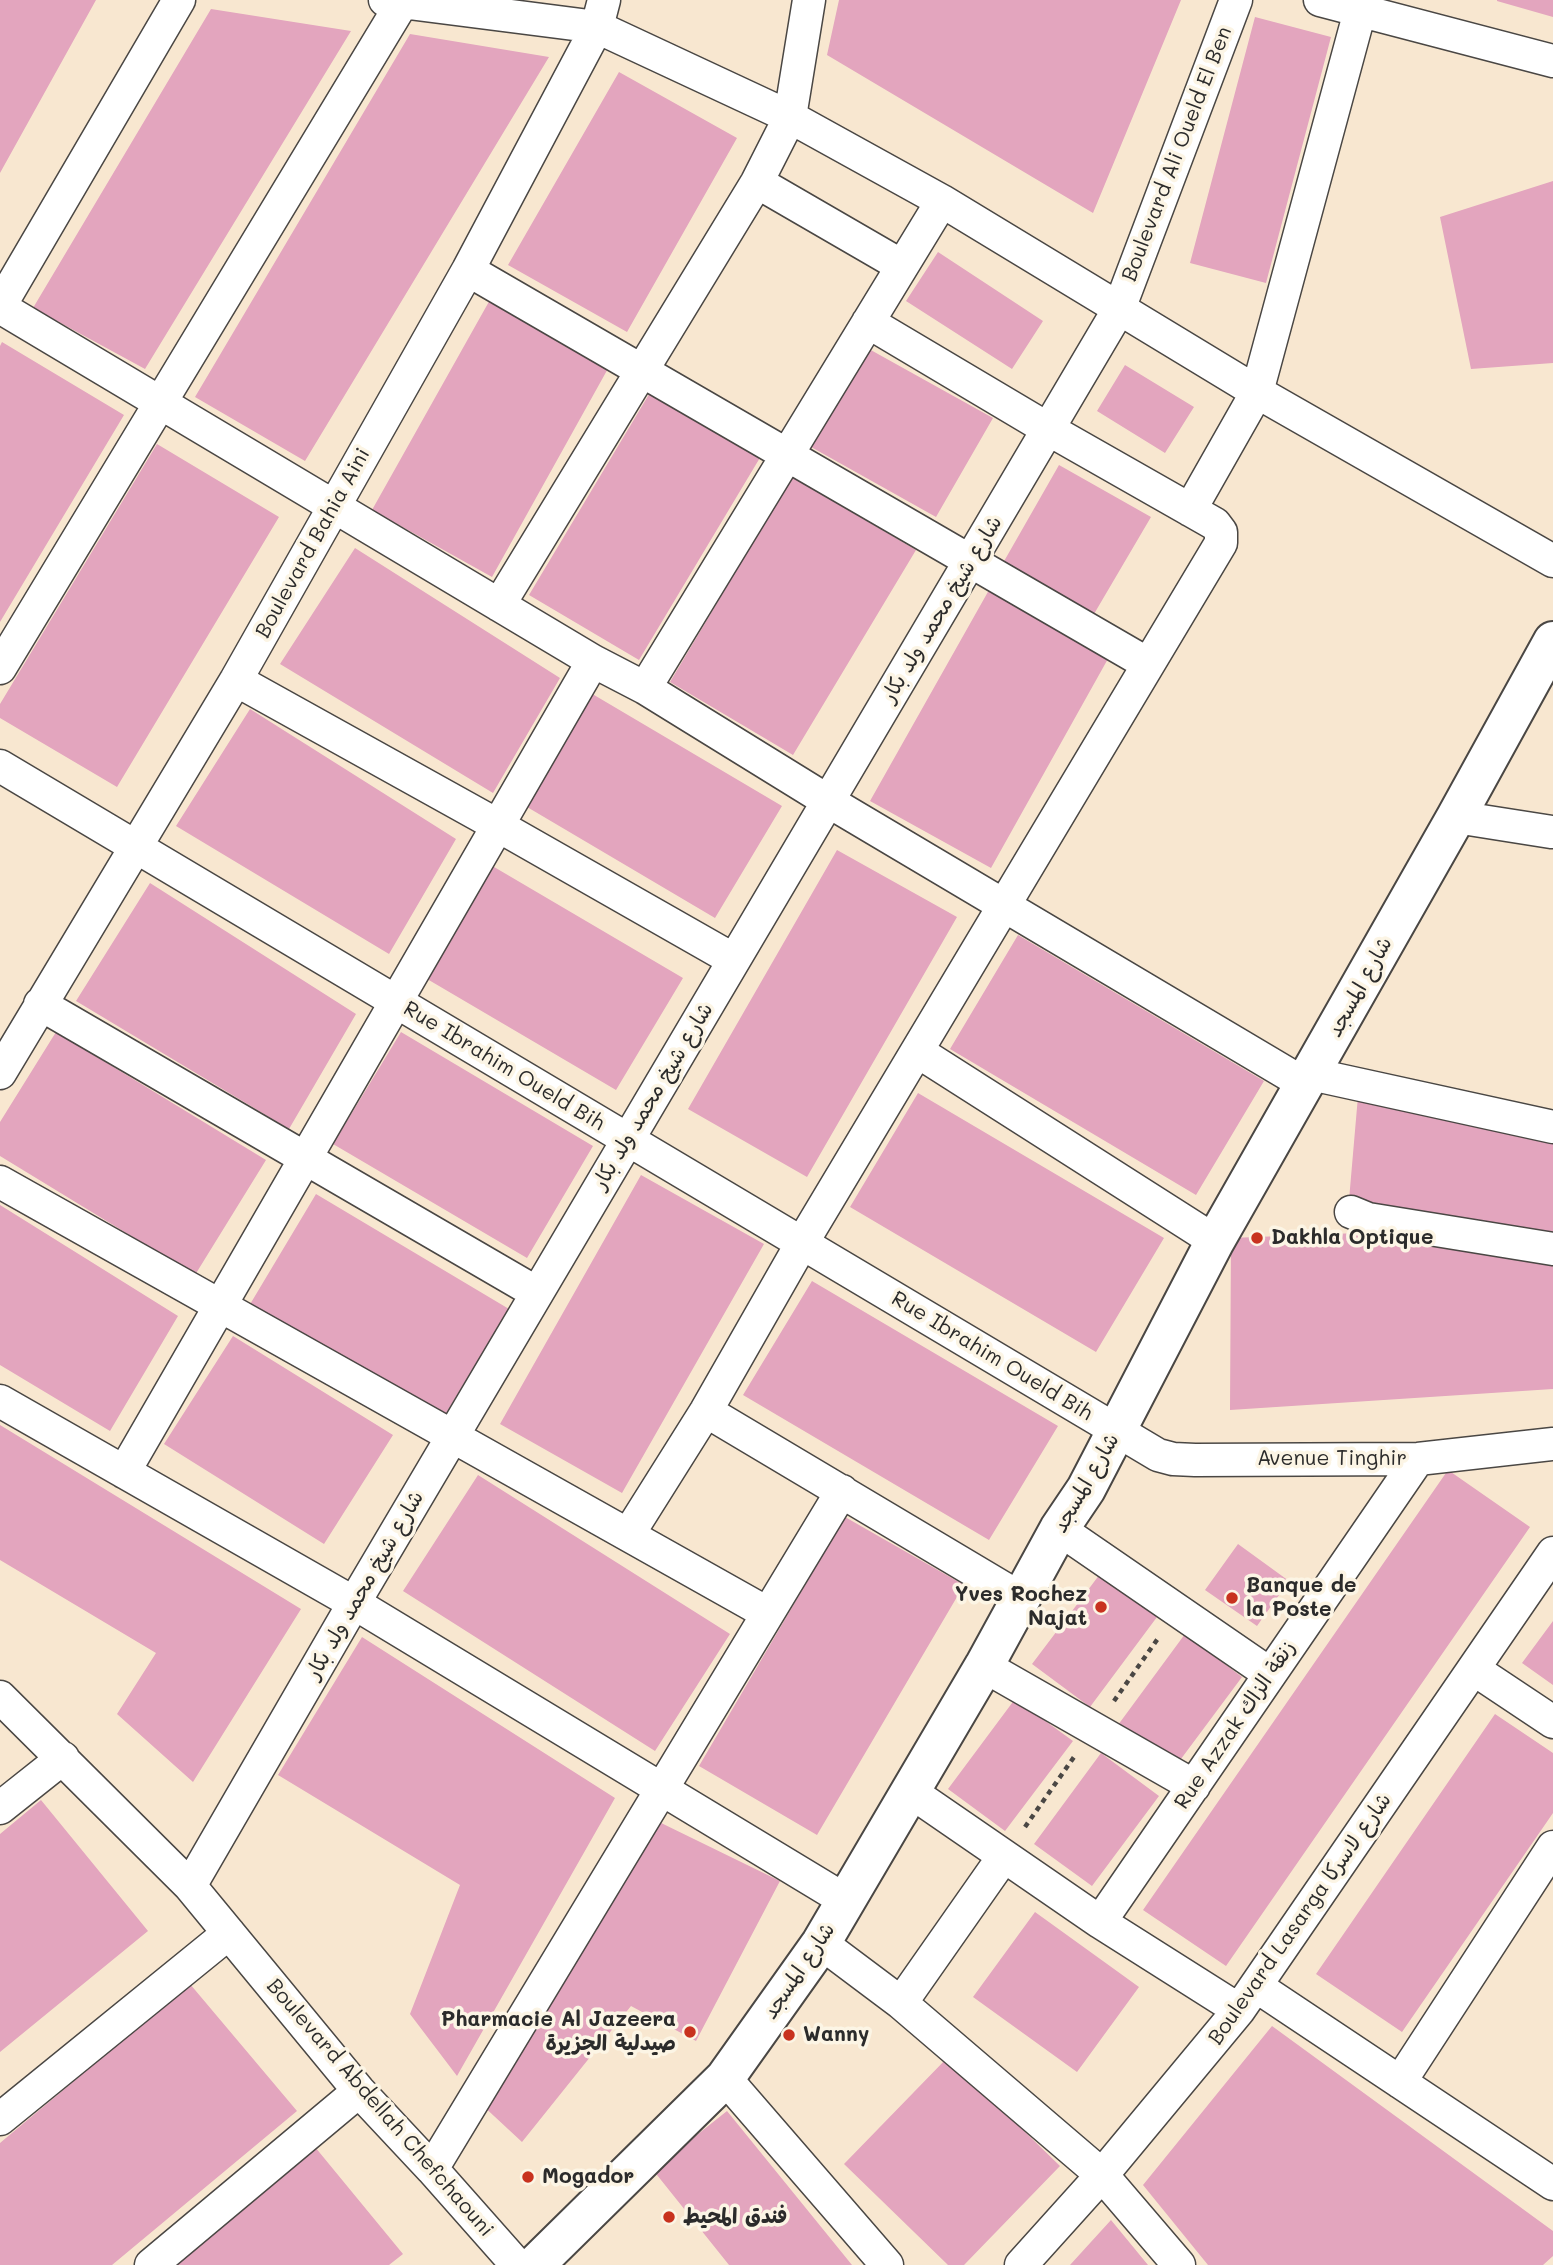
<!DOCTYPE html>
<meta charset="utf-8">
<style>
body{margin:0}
canvas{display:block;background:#f8e7d0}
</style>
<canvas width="1553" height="2265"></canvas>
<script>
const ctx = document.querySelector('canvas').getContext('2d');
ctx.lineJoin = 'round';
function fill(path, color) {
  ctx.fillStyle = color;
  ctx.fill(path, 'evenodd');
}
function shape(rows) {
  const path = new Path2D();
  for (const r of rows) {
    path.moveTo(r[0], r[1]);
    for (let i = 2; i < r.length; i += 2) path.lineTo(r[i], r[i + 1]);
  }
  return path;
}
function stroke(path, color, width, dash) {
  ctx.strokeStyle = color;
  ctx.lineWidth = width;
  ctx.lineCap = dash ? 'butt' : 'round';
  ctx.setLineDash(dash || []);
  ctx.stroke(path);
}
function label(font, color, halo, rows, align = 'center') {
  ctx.font = font + ' Mali,"Playpen Sans Arabic",sans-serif';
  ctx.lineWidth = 7;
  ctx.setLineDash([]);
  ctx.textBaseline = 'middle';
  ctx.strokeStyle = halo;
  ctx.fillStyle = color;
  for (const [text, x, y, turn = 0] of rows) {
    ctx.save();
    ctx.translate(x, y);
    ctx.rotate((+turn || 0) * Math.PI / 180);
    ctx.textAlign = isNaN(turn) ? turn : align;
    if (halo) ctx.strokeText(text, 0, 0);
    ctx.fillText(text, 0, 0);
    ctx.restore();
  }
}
const building = shape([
 [0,0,96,0,0,173],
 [839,0,1181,0,1093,213,827,55],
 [1497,0,1553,0,1553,17,1497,1],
 [211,9,351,31,145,369,33,308],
 [1255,17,1331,37,1266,283,1190,263],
 [410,34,549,57,305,461,195,397],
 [619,72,737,138,627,332,508,265],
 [1553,181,1553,363,1471,369,1440,217],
 [938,252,1043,321,1012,369,906,301],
 [491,298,610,365,492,577,372,510],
 [2,342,124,415,0,622,0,346],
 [860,344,993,418,936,517,804,443],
 [1125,365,1194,407,1165,453,1097,411],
 [651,391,761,456,639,660,529,595],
 [157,444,279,517,117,787,0,718,0,704],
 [1059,465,1151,517,1094,614,1003,563],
 [792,477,916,550,793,755,670,682],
 [355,548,560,678,493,793,280,664],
 [989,590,1109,657,991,868,870,801],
 [589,692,782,806,715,918,522,804],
 [250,709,456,839,389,954,176,826],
 [837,850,957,917,807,1177,688,1109],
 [489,864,683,978,616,1090,422,976],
 [150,883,356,1014,289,1129,76,1001],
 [1018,935,1264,1081,1196,1195,950,1049],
 [56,1032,266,1160,195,1275,0,1156,0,1122],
 [401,1032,593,1146,527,1258,333,1144],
 [918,1093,1164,1238,1096,1352,850,1207],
 [1358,1096,1553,1137,1553,1240,1349,1200],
 [641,1175,764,1244,622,1493,500,1424],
 [316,1194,509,1309,442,1420,249,1306],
 [0,1205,178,1316,110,1431,0,1365],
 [1434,1230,1553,1255,1553,1389,1230,1410,1231,1238],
 [812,1281,1058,1426,989,1540,743,1395],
 [233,1336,393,1435,324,1544,164,1444],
 [0,1425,301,1609,193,1782,117,1714,156,1653,0,1560],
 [1448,1470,1530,1527,1226,1966,1143,1910],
 [478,1475,730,1634,655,1751,403,1591],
 [845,1517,964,1585,817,1835,699,1766],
 [1238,1544,1289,1581,1257,1626,1205,1590],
 [1100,1574,1157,1617,1090,1707,1032,1664],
 [1553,1621,1553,1685,1522,1663],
 [1185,1634,1242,1677,1175,1767,1118,1725],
 [362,1637,615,1798,457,2076,410,2014,460,1885,278,1775],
 [1015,1699,1073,1741,1005,1831,948,1789],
 [1495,1714,1553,1753,1553,1813,1402,2032,1316,1974],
 [1101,1753,1159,1796,1092,1886,1034,1844],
 [41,1800,148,1931,0,2052,0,1834],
 [655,1820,780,1881,696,2041,631,2006,522,2142,480,2103],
 [1035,1912,1139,1987,1077,2072,973,1997],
 [190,1984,297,2111,112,2265,0,2265,0,2143],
 [1272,2026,1553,2231,1553,2256,1543,2265,1208,2265,1143,2185],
 [948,2057,1060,2166,964,2265,948,2265,844,2164],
 [727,2111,852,2265,729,2265,653,2170],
 [315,2147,403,2254,389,2265,170,2265],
 [1111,2220,1148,2265,1070,2265]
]);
const path = shape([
 [1114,1701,1159,1637],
 [1025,1827,1074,1757]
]);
const street = shape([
 [385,0,597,27,790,117,942,201,1257,392,1553,561],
 [1320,0,1553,61],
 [757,182,902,266],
 [468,270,1148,664],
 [0,306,179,0],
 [0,307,593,661,645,688,828,801,1303,1083],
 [1190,510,1257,392,1360,11],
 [499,605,757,182,790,117,809,0],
 [0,668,402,3],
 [236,680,497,825,734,960],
 [645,688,942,201],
 [0,766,1158,1455,1173,1459,1195,1460,1418,1459,1553,1444],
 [1456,817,1551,832],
 [40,1004,537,1293],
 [917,1051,1215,1241],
 [0,1073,236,680,468,270,597,27,604,0],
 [1311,1074,1553,1127],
 [0,1182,767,1613],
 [1351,1212,1368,1219,1553,1249],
 [0,1401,354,1603,845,1900],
 [706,1411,1020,1598],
 [124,1472,593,661],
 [1059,1529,1270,1674],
 [628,1535,706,1411,802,1243,1221,543,1221,532,1215,524,1048,429,868,322],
 [984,1666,1194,1786],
 [1475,1670,1553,1722],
 [0,1697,190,1886,359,2091,432,2169,517,2265],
 [911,1792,1100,1922,1239,2010],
 [0,1808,63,1758],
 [190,1886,354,1603,1119,309,1236,0],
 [1100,1922,1418,1459],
 [821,1943,901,2003,1102,2175,1179,2265],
 [1256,1986,1553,2184],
 [901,2003,1004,1856],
 [725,2078,887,2265],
 [1400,2082,1553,1847],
 [0,2119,229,1933],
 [432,2169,842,1491],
 [151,2265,359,2091],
 [1021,2265,1102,2175,1239,2010,1553,1553]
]);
const secondary = shape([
 [535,2265,725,2078,821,1943,984,1666,1059,1529,1086,1489,1215,1241,1456,817,1553,641]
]);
const markers = [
 [1257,1238,7,"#c8321e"],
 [1232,1598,7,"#c8321e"],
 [1101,1607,7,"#c8321e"],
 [690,2032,7,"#c8321e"],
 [789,2035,7,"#c8321e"],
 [528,2177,7,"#c8321e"],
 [669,2217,7,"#c8321e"]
];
const streetNames = [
 ["Boulevard Ali Oueld El Ben",1177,154,-69],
 ["Boulevard Bahia Aini",313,543,-61],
 ["شارع شيخ محمد ولد بكار",942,609,-59],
 ["شارع المسجد",1360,987,-61],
 ["Rue Ibrahim Oueld Bih",504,1066,31],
 ["شارع شيخ محمد ولد بكار",653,1096,-59],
 ["Rue Ibrahim Oueld Bih",992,1356,31],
 ["Avenue Tinghir",1332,1459],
 ["شارع المسجد",1086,1483,-60],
 ["شارع شيخ محمد ولد بكار",365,1585,-60],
 ["Rue Azzak زنقة الزاك",1235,1725,-56],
 ["Boulevard Lasarga شارع لاسركا",1300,1919,-55],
 ["شارع المسجد",799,1971,-56],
 ["Boulevard Abdellah Chefchaouni",380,2108,49]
];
const poiNames = [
 ["Dakhla Optique",1271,1238],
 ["Banque de",1246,1586],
 ["la Poste",1246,1610],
 ["Yves Rochez",1087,1595,"right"],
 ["Najat",1087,1619,"right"],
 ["Pharmacie Al Jazeera",676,2020,"right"],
 ["صيدلية الجزيرة",676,2044,"right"],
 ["Wanny",803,2035],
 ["Mogador",542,2177],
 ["فندق المحيط",683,2217]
];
fill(building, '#e3a5be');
stroke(street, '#4a4744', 35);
stroke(secondary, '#4a4744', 42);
stroke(path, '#4a4744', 4.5, [5, 5]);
stroke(street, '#fff', 32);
stroke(secondary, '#fff', 38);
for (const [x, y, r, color] of markers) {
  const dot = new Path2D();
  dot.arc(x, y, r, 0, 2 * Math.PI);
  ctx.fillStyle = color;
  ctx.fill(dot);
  stroke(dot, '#fcf5e5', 2.5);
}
label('21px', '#2b2b2b', '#fcf5e5', streetNames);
label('bold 21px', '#2b2b2b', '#fcf5e5', poiNames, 'left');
</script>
